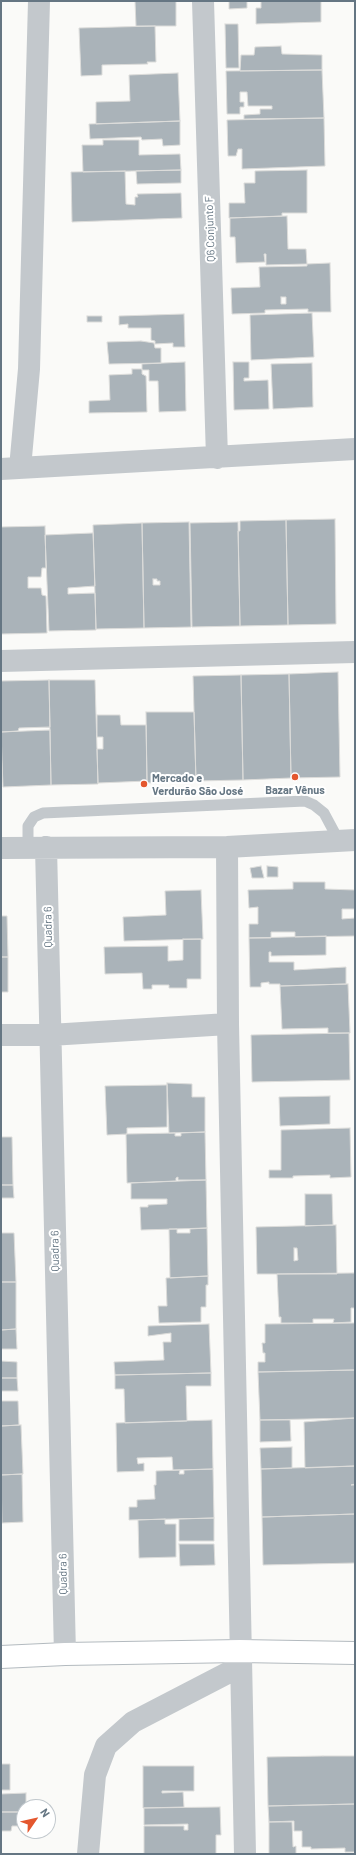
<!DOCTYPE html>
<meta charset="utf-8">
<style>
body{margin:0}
#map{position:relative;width:356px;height:1855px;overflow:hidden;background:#fafaf8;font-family:Barlow,sans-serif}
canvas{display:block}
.frame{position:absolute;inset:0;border:2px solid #657683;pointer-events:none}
.north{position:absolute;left:16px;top:1799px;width:40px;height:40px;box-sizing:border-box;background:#fff;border:1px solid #c1c8cd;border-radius:50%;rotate:56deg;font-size:11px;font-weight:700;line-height:16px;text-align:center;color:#657683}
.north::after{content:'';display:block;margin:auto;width:14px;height:18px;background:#e4572e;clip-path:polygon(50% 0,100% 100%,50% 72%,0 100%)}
</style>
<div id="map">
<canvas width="356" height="1855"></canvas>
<div class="frame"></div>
<div class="north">N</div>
</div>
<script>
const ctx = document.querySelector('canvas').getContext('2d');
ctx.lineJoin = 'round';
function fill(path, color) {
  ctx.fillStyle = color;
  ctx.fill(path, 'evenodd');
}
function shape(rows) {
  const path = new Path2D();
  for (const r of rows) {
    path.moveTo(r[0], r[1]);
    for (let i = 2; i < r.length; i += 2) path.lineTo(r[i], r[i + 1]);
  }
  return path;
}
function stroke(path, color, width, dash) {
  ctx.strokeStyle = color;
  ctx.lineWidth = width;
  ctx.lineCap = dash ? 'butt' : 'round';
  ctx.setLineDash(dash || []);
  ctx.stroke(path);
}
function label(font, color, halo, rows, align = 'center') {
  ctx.font = font + ' Barlow,sans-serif';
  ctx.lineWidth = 4;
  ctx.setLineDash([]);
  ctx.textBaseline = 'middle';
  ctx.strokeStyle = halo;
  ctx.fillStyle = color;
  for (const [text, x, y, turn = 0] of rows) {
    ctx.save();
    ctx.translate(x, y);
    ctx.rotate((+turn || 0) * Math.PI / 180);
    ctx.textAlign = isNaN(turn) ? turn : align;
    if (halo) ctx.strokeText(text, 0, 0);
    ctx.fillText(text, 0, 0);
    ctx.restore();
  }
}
const building = shape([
 [135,1,176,1,176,26,136,26,135,1],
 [229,1,247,1,247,8,229,9,229,1],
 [261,1,321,1,321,22,256,24,256,8,261,8,261,1],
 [225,24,238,24,239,68,226,68,225,24],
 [155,26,156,62,147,62,148,64,102,65,102,75,81,76,79,28,155,26],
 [281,46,282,54,322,55,322,70,240,71,241,55,254,55,255,47,281,46],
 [322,70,324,118,244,119,244,115,260,114,260,109,272,109,272,106,248,106,247,92,240,92,240,102,244,102,244,107,240,107,240,114,227,114,226,71,322,70],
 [178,73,180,121,96,124,96,102,130,101,129,75,178,73],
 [324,118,325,166,242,169,242,149,238,149,236,156,228,156,227,120,324,118],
 [180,121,180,145,163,146,162,139,142,140,141,137,90,139,89,124,180,121],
 [103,140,139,140,139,155,180,154,181,170,83,172,82,145,103,145,103,140],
 [181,170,181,183,137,184,136,171,181,170],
 [307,170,307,213,282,213,282,216,229,218,229,203,245,203,244,183,255,183,255,171,307,170],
 [125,171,126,204,135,205,135,197,138,197,137,194,181,193,182,218,72,222,71,172,125,171],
 [287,216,288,249,306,249,307,264,266,265,266,254,264,254,265,262,236,263,235,237,230,237,230,218,287,216],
 [330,263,331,312,308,312,308,309,265,310,265,313,232,314,231,288,260,287,259,267,307,266,307,264,330,263],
 [281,297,286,297,286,304,281,304,281,297],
 [312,313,314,357,251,360,250,315,312,313],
 [184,314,185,347,173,347,173,343,155,344,155,341,151,340,151,328,128,328,128,324,119,325,119,316,184,314],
 [87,316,102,316,102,322,87,322,87,316],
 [141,341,154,343,155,348,161,348,161,363,109,364,107,342,141,341],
 [185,362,186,411,159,412,158,381,149,381,149,370,142,370,142,364,185,362],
 [233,362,249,362,249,378,244,378,244,381,268,380,269,409,234,410,233,362],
 [312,363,313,407,273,409,271,364,312,363],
 [132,369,142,369,142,374,146,376,147,412,89,413,89,401,110,400,109,375,132,374,132,369],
 [335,519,336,624,288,625,286,520,335,519],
 [286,520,288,625,240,626,238,531,240,531,240,521,286,520],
 [189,522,191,627,144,628,142,523,189,522],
 [153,579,157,579,157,581,160,581,160,585,153,585,153,579],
 [238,522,240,626,192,627,190,523,238,522],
 [142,523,144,628,96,629,93,525,142,523],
 [45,526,46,568,42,568,41,577,28,577,28,588,41,588,42,595,46,596,47,633,1,634,1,527,45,526],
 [93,533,95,586,68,588,68,594,95,593,96,630,49,631,45,535,93,533],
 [338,672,340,777,291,778,289,674,338,672],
 [289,674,291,778,243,780,241,675,289,674],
 [241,675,243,780,196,781,193,676,241,675],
 [49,680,95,680,98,784,51,785,49,680],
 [49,680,50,727,19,728,18,731,1,732,1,681,49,680],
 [146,712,194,712,196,781,147,783,146,712],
 [97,715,120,715,121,725,146,725,147,781,98,783,97,749,103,749,103,737,97,737,97,715],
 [50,730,51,785,3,787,1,732,50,730],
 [261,866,264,878,252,878,250,868,261,866],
 [267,866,278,867,278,877,267,877,267,866],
 [293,882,325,882,325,889,355,890,355,909,342,909,342,919,355,918,355,936,295,937,295,932,271,932,271,938,249,938,249,924,258,924,258,907,249,908,248,890,293,889,293,882],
 [201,890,203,939,124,941,123,917,166,915,165,891,201,890],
 [1,916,7,916,8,957,1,957,1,916],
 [326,936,326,955,271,956,271,952,269,952,269,962,294,962,294,970,346,967,346,984,280,986,280,984,269,984,269,982,261,983,261,987,250,987,249,938,326,936],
 [183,939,201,939,201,979,187,979,187,988,169,988,169,985,152,985,152,989,143,989,142,973,105,974,104,947,168,946,168,961,183,960,183,939],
 [1,957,8,957,8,992,1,992,1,957],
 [348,984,350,1033,328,1033,328,1028,282,1029,280,986,348,984],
 [349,1033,350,1080,252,1082,251,1035,349,1033],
 [167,1083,192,1084,192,1097,205,1097,205,1132,169,1133,167,1083],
 [167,1085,167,1127,127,1128,127,1134,107,1135,105,1086,167,1085],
 [330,1096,330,1124,280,1126,279,1097,330,1096],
 [350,1128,351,1177,330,1178,330,1175,293,1176,293,1178,269,1178,269,1170,281,1170,281,1130,350,1128],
 [205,1132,206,1180,178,1180,178,1177,176,1178,176,1181,127,1183,126,1134,175,1133,175,1136,181,1136,181,1133,205,1132],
 [1,1137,12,1137,13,1185,1,1185,1,1137],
 [206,1180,207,1228,141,1230,140,1207,148,1207,148,1205,167,1204,167,1199,131,1199,131,1183,206,1180],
 [1,1185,13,1185,14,1198,1,1198,1,1185],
 [305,1194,332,1194,333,1225,305,1226,305,1194],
 [336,1225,337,1274,257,1274,256,1227,336,1225],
 [294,1248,297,1248,298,1260,294,1261,294,1248],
 [207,1228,208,1276,170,1278,169,1229,177,1229,177,1233,190,1233,190,1229,207,1228],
 [1,1233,14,1233,16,1282,1,1282,1,1233],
 [353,1273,355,1273,355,1308,351,1308,351,1322,333,1323,334,1319,313,1319,313,1323,281,1323,281,1317,279,1317,277,1274,353,1273],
 [208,1276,208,1285,206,1285,206,1307,201,1307,201,1322,159,1323,158,1306,167,1306,166,1278,208,1276],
 [1,1282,16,1282,16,1329,1,1330,1,1282],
 [355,1323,355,1370,258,1372,258,1362,265,1362,265,1353,263,1353,262,1343,265,1343,265,1324,355,1323],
 [209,1324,211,1373,115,1375,114,1362,164,1360,163,1342,171,1342,171,1333,148,1336,148,1326,209,1324],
 [16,1329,17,1349,1,1349,1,1330,16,1329],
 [1,1361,17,1362,17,1378,1,1378,1,1361],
 [355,1370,355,1418,260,1420,258,1372,355,1370],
 [211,1373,211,1386,186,1386,187,1421,125,1423,124,1389,115,1389,115,1375,211,1373],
 [1,1378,17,1378,18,1391,1,1391,1,1378],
 [1,1401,18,1401,19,1425,1,1426,1,1401],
 [355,1418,355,1466,305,1468,304,1422,355,1418],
 [212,1420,213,1469,173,1470,172,1457,137,1458,138,1464,144,1463,144,1471,117,1472,116,1423,212,1420],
 [260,1420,290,1420,291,1441,260,1442,260,1420],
 [21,1425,23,1474,1,1475,1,1426,21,1425],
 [292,1447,292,1468,261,1469,260,1448,292,1447],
 [355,1466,355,1484,351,1485,355,1485,355,1514,262,1517,261,1469,355,1466],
 [213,1469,214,1518,129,1520,129,1507,137,1507,137,1500,155,1499,154,1485,156,1485,156,1471,180,1470,179,1474,184,1474,184,1470,213,1469],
 [22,1474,23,1522,2,1523,1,1475,22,1474],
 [355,1514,355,1563,263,1565,262,1517,355,1514],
 [214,1518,214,1541,179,1541,179,1519,214,1518],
 [165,1519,165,1524,176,1524,176,1557,139,1558,138,1520,165,1519],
 [179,1544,214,1544,215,1565,180,1566,179,1544],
 [323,1756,355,1756,355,1804,268,1806,267,1757,323,1756],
 [1,1764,10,1764,10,1790,1,1790,1,1764],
 [143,1766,194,1766,194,1791,162,1791,162,1793,183,1792,184,1807,143,1808,143,1766],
 [26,1793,26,1807,24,1807,24,1812,1,1812,1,1794,26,1793],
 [355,1804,355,1852,345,1852,345,1848,311,1849,311,1847,302,1847,302,1831,294,1831,294,1821,269,1822,268,1806,355,1804],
 [220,1807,221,1835,216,1835,216,1854,144,1854,144,1826,184,1826,184,1830,188,1830,188,1824,144,1825,144,1808,220,1807],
 [1,1812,22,1812,22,1826,12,1826,11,1831,1,1831,1,1812],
 [269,1822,292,1822,293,1847,296,1846,296,1854,269,1854,269,1822]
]);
const lane = shape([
 [28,847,28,826,34,817,43,813,305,801,314,805,324,813,339,841]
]);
const street = shape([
 [203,1,217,458],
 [20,468,29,369,39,1],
 [1,469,355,449],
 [1,661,355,652],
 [46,847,65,1654],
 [227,847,228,1024,245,1854],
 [1,848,227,847,355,840],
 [1,1035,50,1035,228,1024],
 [88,1854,95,1775,106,1746,133,1722,241,1666]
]);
const secondary = shape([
 [1,1657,65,1654,240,1651,355,1653]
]);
const markers = [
 [295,777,4,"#e4572e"],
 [144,784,4,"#e4572e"]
];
const streetNames = [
 ["Q6 Conjunto F",210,229,-92],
 ["Quadra 6",48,927,-91],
 ["Quadra 6",55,1251,-91],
 ["Quadra 6",63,1574,-91]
];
const poiNames = [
 ["Mercado e",152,778],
 ["Verdurão São José",152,791],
 ["Bazar Vênus",295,790,"center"]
];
fill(building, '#aab3b9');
stroke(building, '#dcdcda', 1);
stroke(secondary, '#b3babf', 24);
stroke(lane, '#c3c8cc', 11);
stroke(street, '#c3c8cc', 22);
stroke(secondary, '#fff', 22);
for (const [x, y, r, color] of markers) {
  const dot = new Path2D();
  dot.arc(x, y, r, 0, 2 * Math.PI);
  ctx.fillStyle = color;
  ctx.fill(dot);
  stroke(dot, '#fff', 1.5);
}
label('11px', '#657683', '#fff', streetNames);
label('bold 11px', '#657683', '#fff', poiNames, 'left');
</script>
